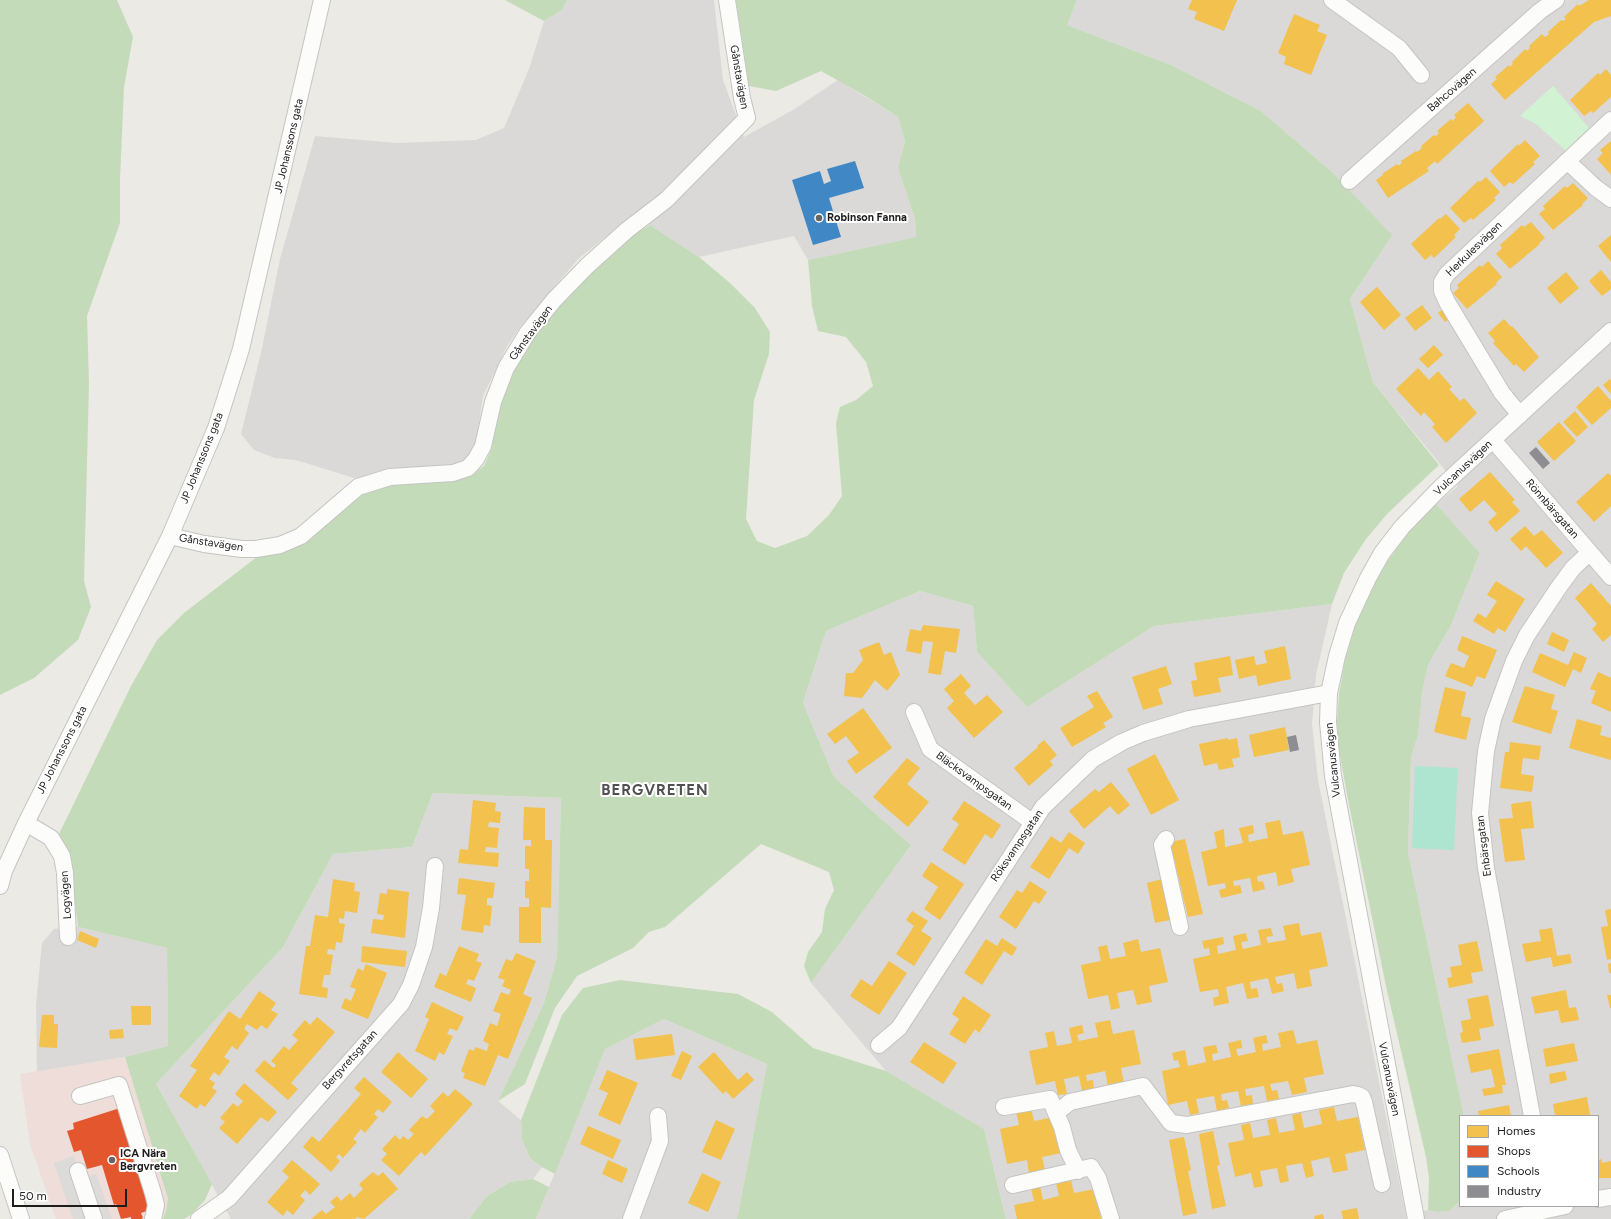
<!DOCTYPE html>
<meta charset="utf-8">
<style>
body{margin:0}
#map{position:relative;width:1611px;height:1219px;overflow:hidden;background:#ebeae5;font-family:Figtree,sans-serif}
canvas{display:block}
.legend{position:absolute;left:1459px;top:1115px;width:140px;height:92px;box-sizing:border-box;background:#fff;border:1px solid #a5a5a5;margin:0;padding:5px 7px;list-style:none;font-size:12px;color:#1d1d1d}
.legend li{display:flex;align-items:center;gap:8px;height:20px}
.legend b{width:20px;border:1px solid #a5a5a5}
.scale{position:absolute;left:12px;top:1189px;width:115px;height:18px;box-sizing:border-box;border:2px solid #1d1d1d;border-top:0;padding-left:5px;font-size:12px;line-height:14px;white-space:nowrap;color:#1d1d1d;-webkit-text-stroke:3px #fff;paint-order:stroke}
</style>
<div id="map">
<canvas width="1611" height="1219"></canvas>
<ul class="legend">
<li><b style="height:11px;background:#f2c14e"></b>Homes</li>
<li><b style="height:11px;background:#e4572e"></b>Shops</li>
<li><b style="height:11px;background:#3f88c5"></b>Schools</li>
<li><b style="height:11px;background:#8d8d92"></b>Industry</li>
</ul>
<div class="scale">50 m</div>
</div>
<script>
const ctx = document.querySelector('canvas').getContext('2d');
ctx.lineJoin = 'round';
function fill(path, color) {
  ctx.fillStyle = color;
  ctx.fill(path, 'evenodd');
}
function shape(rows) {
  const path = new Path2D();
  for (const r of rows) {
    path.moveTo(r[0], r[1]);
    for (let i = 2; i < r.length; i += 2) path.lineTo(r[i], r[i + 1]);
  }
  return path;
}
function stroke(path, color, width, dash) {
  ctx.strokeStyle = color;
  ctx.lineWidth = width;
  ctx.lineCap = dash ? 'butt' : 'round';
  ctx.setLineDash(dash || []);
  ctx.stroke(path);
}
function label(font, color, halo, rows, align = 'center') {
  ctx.font = font + ' Figtree,sans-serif';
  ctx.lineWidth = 4;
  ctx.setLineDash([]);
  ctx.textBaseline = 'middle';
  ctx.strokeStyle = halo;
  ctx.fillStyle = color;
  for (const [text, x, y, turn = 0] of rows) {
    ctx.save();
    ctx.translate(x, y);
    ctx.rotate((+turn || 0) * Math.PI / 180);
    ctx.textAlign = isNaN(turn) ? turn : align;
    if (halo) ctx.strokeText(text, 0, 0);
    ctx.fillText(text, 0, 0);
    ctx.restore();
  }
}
const residential = shape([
 [567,0,714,0,723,80,744,137,793,110,838,80,898,117,905,141,898,168,915,219,916,237,808,260,794,236,699,257,650,225,635,212,622,224,579,258,520,327,506,348,483,396,476,445,472,455,463,461,451,467,387,472,357,479,296,460,275,458,254,450,241,434,261,353,280,259,315,136,397,143,476,140,504,128,529,69,544,21,561,11],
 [1077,0,1611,0,1611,1219,1006,1219,984,1129,886,1071,811,983,911,845,834,777,803,703,826,631,920,591,973,606,977,652,1027,707,1154,626,1332,604,1316,675,1312,724,1318,780,1406,1215,1428,1210,1437,1212,1449,1211,1460,1201,1460,1206,1598,1206,1598,1116,1464,1116,1408,852,1411,758,1418,735,1422,693,1428,665,1451,625,1480,553,1436,504,1458,486,1373,382,1350,299,1391,235,1332,172,1261,111,1171,65,1067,25],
 [433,793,561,798,557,957,544,1003,498,1101,521,1120,522,1140,530,1158,542,1167,533,1179,510,1182,487,1196,469,1219,231,1219,156,1084,283,947,333,854,412,847],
 [78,927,167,948,168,1046,125,1057,37,1072,36,1005,42,943,54,929],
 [664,1019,767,1064,737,1219,536,1219,605,1049]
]);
const commercial = shape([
 [125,1057,168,1199,166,1211,163,1219,56,1219,30,1144,20,1074]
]);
const forest = shape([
 [0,0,117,0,133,37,124,87,120,180,120,223,87,316,89,384,84,581,91,607,78,640,34,678,0,695],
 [505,0,567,0,561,11,544,21],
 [736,0,1077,0,1067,25,1171,65,1261,111,1332,172,1392,235,1350,299,1373,382,1439,465,1388,513,1366,539,1344,573,1332,604,1154,626,1027,707,977,652,973,606,920,591,826,631,803,703,834,777,911,845,811,983,804,966,808,952,822,932,825,909,834,890,829,872,761,844,665,927,649,932,633,948,577,976,555,1008,525,1084,498,1101,544,1003,557,957,561,798,433,793,412,847,333,854,283,947,156,1084,212,1184,205,1200,191,1215,184,1219,163,1219,166,1211,168,1199,125,1057,168,1046,167,948,78,927,71,871,59,834,131,686,157,640,184,613,262,553,361,492,389,484,472,474,484,466,492,448,498,405,511,372,532,336,592,272,632,236,650,225,699,257,730,283,755,308,770,332,769,354,754,400,746,519,757,541,775,548,807,536,829,515,842,496,836,423,840,407,856,400,873,386,866,362,846,337,818,331,812,306,808,260,916,237,915,219,898,168,905,141,898,117,862,94,821,71,776,91,749,86],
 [1436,504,1480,553,1451,625,1428,665,1422,693,1418,735,1411,758,1408,852,1464,1116,1460,1116,1460,1201,1449,1211,1437,1212,1428,1210,1429,1178,1426,1157,1387,991,1348,800,1338,744,1337,723,1339,694,1345,660,1355,626,1373,582,1409,531],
 [620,980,738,994,772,1012,813,1048,886,1071,984,1129,1006,1219,737,1219,767,1064,664,1019,605,1049,555,1174,542,1167,530,1158,522,1140,521,1120,562,1015,583,988],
 [533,1179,549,1187,536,1219,469,1219,487,1196,510,1182]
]);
const park = shape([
 [1553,86,1589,128,1577,139,1576,143,1569,151,1565,150,1536,124,1520,116]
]);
const pitch = shape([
 [1415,766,1458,768,1454,850,1412,848]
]);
const parking = shape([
 [73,1156,81,1179,96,1174,112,1219,73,1219,54,1163]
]);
const homes = shape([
 [1192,0,1237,0,1224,31,1194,19,1197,12,1188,9],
 [1589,0,1611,0,1611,16,1594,22,1505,100,1491,84,1497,79,1495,77,1509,65,1510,67,1513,64,1512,62,1525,49,1527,51,1530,48,1529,46,1542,34,1545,37,1549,34,1548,32,1561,20,1563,21,1566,19,1564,17,1578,4,1579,6],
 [1294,14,1320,25,1317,31,1327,35,1311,75,1284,64,1286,57,1278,53],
 [1606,69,1611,75,1611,97,1593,113,1591,111,1584,116,1570,100,1598,73,1600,75],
 [1468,103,1484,121,1437,164,1435,161,1427,168,1429,171,1388,198,1376,180,1383,175,1382,174,1397,164,1398,166,1402,163,1401,161,1416,151,1417,152,1422,148,1421,146,1434,135,1436,136,1439,133,1437,131,1451,119,1453,121,1456,117,1454,115],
 [1525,140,1540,156,1533,162,1535,164,1513,184,1510,182,1504,187,1490,171,1518,144,1519,146],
 [1611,141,1611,175,1597,159,1603,153,1600,150],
 [1486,177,1500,192,1494,198,1496,200,1473,220,1471,218,1464,223,1450,208,1478,181,1480,182],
 [1573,183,1588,198,1582,204,1583,205,1553,230,1539,214,1545,209,1543,206,1565,186,1567,188],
 [1446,214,1460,229,1454,235,1456,237,1434,258,1431,255,1425,260,1411,244,1439,218,1440,219],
 [1531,222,1545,238,1539,243,1540,244,1510,269,1496,254,1502,248,1500,245,1522,225,1524,227],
 [1611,235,1611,262,1598,246],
 [1488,261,1502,277,1496,283,1497,284,1467,309,1453,293,1459,288,1457,285,1480,265,1482,267],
 [1601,270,1611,282,1611,289,1602,296,1589,281],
 [1566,272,1579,288,1560,304,1547,288],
 [1377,287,1401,315,1384,330,1360,302],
 [1422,305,1432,318,1415,331,1405,318],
 [1443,309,1451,318,1445,322,1438,313],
 [1504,319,1511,327,1512,326,1539,357,1524,372,1516,364,1514,366,1493,343,1495,341,1488,333],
 [1434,345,1443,355,1428,368,1419,359],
 [1418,368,1429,380,1438,371,1452,387,1449,389,1460,401,1464,398,1477,413,1446,443,1432,427,1435,424,1424,412,1421,416,1396,389],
 [1610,379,1611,380,1611,394,1603,385],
 [1598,386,1611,401,1611,408,1592,425,1576,407],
 [1575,411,1588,427,1577,437,1563,422],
 [1559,422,1576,441,1554,461,1537,442],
 [1490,472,1515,500,1512,502,1520,511,1496,532,1488,522,1497,514,1484,500,1470,512,1459,499],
 [1608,473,1611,476,1611,506,1594,522,1576,502],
 [1525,526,1534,536,1542,530,1563,553,1546,568,1526,546,1521,551,1510,539],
 [1496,581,1525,599,1505,632,1498,628,1494,634,1473,621,1478,613,1486,618,1497,601,1487,595],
 [1591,583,1611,606,1611,635,1603,642,1592,629,1597,624,1575,598],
 [923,625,960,629,956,653,945,651,941,675,928,673,933,642,923,641,921,654,906,651,910,629,921,631],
 [1552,632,1569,640,1564,652,1547,644],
 [1462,636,1497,650,1485,679,1477,676,1472,687,1445,676,1451,663,1464,668,1469,656,1457,650],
 [879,642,884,655,891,652,900,675,887,691,875,680,862,698,844,696,846,673,853,673,863,660,859,650],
 [1285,646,1291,679,1258,686,1256,675,1239,679,1235,660,1254,656,1256,665,1267,663,1264,651],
 [1574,652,1587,658,1581,673,1573,669,1565,687,1532,672,1540,653,1568,665],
 [1230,656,1233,675,1218,678,1221,692,1194,697,1191,681,1197,680,1194,663],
 [1166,666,1172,684,1158,689,1163,704,1143,710,1132,677],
 [1598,672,1611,678,1611,712,1591,703,1596,691,1590,689],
 [961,674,971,686,964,693,975,705,987,695,1003,712,974,738,947,708,954,701,944,689],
 [1525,686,1555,695,1551,709,1558,711,1551,734,1512,722],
 [1445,687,1466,692,1461,716,1471,718,1466,740,1434,732],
 [1097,691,1113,717,1103,723,1106,727,1072,747,1060,728,1094,707,1087,696],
 [863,708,892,748,856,774,847,761,859,753,846,736,835,744,827,734],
 [1577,719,1602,726,1600,735,1611,738,1611,760,1569,748],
 [1285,727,1289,750,1254,757,1249,735],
 [1228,738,1228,740,1237,738,1240,757,1232,759,1234,767,1219,770,1217,763,1204,766,1199,744],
 [1044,740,1057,755,1050,761,1053,765,1029,786,1014,768,1038,747,1037,746],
 [1510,742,1541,746,1539,760,1523,758,1521,774,1534,776,1532,792,1500,788,1505,752,1509,752],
 [1155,754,1179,800,1151,815,1127,769],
 [907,758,920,768,907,784,929,802,908,827,873,797],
 [1111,782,1130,805,1118,815,1110,806,1084,829,1069,811,1095,789,1099,792],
 [473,800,496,803,495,811,501,812,500,823,489,822,488,827,499,828,497,848,486,847,485,852,499,853,498,867,458,863,460,849,468,850],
 [964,801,1001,825,992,839,985,834,965,865,942,850,959,824,952,819],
 [1531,801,1534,828,1521,829,1525,860,1505,862,1499,819,1513,818,1511,804],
 [524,807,545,808,545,840,552,840,551,908,541,907,541,943,519,943,519,907,529,907,529,898,525,898,525,881,529,881,529,869,525,869,525,846,531,846,531,840,523,840],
 [1280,820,1283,835,1303,831,1310,865,1291,869,1294,882,1278,886,1276,872,1257,876,1258,882,1263,881,1265,889,1253,892,1250,878,1233,881,1234,886,1240,885,1242,893,1221,898,1219,890,1226,888,1225,883,1208,886,1201,852,1217,848,1214,832,1224,829,1225,847,1243,843,1239,828,1253,825,1254,833,1248,835,1249,842,1268,838,1265,823],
 [1069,832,1085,843,1078,854,1069,848,1049,879,1030,867,1051,836,1061,843],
 [1185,839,1203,914,1188,917,1170,842],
 [931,862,964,884,940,920,924,909,938,887,922,876],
 [459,878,495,883,493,898,487,898,487,905,492,906,490,926,484,925,483,933,461,930,466,895,457,894],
 [333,879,355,883,354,891,360,892,357,913,345,911,344,919,339,918,339,923,345,924,342,943,336,942,335,950,328,949,327,954,333,955,330,975,324,975,322,987,328,988,327,998,299,994,306,946,310,946,315,915,328,917],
 [1162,879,1170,920,1155,923,1147,883],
 [1030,881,1047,892,1039,904,1034,901,1016,929,999,917,1017,890,1022,893],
 [387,889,409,892,405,938,371,933,373,919,383,920,384,915,377,914,380,893,387,894],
 [1611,909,1611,959,1607,960,1601,927,1608,926,1605,910],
 [912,911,928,921,921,931,932,938,914,966,896,954,914,926,906,920],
 [1299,923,1301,936,1321,932,1328,966,1309,970,1312,986,1297,989,1294,973,1275,977,1277,984,1282,983,1284,991,1272,994,1268,978,1250,982,1251,989,1257,988,1259,997,1247,999,1243,983,1226,987,1229,1003,1214,1006,1213,998,1219,996,1218,989,1200,992,1193,959,1210,955,1209,948,1204,949,1202,941,1223,937,1224,944,1217,946,1218,954,1236,950,1233,936,1246,933,1248,941,1241,942,1243,949,1261,945,1258,930,1271,928,1273,936,1266,937,1268,943,1286,940,1283,926],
 [1552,928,1557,956,1570,954,1572,963,1553,967,1551,957,1526,962,1522,944,1541,941,1539,930],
 [80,931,99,939,96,948,77,940],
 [1002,938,1017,948,1012,956,1004,951,982,985,964,973,986,939,997,946],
 [1138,939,1141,952,1160,948,1168,982,1149,986,1152,1002,1137,1005,1133,990,1117,993,1120,1008,1111,1010,1108,995,1088,999,1081,965,1101,961,1098,947,1107,945,1110,959,1126,956,1123,943],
 [1477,941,1483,971,1471,973,1473,983,1449,988,1447,978,1452,977,1450,967,1462,965,1458,945],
 [362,946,407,951,405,967,361,962],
 [459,946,479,954,476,961,482,963,474,981,468,979,466,984,476,988,471,1002,434,987,440,973,446,976],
 [516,953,536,961,523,994,532,998,508,1059,498,1055,485,1086,463,1078,465,1073,461,1071,469,1049,474,1051,475,1047,487,1051,489,1044,483,1041,490,1023,497,1026,501,1014,493,1011,501,992,509,995,511,990,502,986,505,980,498,978,506,959,512,961],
 [889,961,907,973,879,1015,850,996,861,979,872,986],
 [1611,963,1611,973,1609,973,1608,964],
 [366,964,387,973,368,1019,341,1008,345,998,351,1001,356,989,350,987,358,968,363,971],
 [1566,990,1569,1008,1576,1007,1579,1020,1561,1023,1558,1010,1535,1014,1531,997],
 [259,991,276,1003,271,1010,278,1014,267,1029,261,1025,257,1030,247,1024,244,1029,249,1033,237,1050,232,1046,224,1057,230,1061,219,1076,214,1072,209,1079,215,1083,212,1088,217,1091,205,1107,200,1104,197,1109,179,1096,197,1070,190,1066,229,1011,240,1019],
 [1488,995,1494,1026,1479,1029,1481,1040,1462,1043,1460,1033,1463,1032,1461,1021,1471,1019,1467,999],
 [1607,995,1611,995,1611,1008,1610,1008],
 [963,996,991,1015,979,1033,975,1029,965,1044,949,1034,959,1019,952,1014],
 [432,1002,464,1017,457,1031,450,1028,447,1034,453,1036,444,1055,439,1052,435,1061,415,1051,429,1019,425,1017],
 [131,1006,151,1006,151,1025,132,1025],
 [42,1015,54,1015,54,1024,58,1024,57,1048,39,1047],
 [317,1017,335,1032,291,1083,298,1089,288,1100,255,1071,264,1060,274,1068,276,1065,271,1061,284,1046,289,1050,298,1040,292,1035,305,1020,310,1025],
 [1110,1020,1113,1034,1134,1030,1141,1064,1121,1068,1124,1083,1108,1086,1105,1071,1086,1075,1087,1081,1093,1080,1094,1089,1082,1091,1079,1076,1064,1079,1067,1094,1058,1095,1055,1081,1036,1085,1029,1051,1048,1047,1045,1033,1054,1031,1057,1046,1072,1043,1069,1028,1082,1025,1084,1033,1077,1035,1079,1041,1098,1037,1095,1023],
 [123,1029,124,1038,110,1039,109,1030],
 [1293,1030,1297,1044,1317,1040,1324,1074,1304,1078,1307,1092,1292,1095,1288,1081,1270,1084,1272,1091,1277,1090,1279,1099,1267,1101,1264,1086,1245,1089,1246,1096,1252,1095,1253,1104,1241,1106,1238,1091,1221,1094,1222,1101,1227,1100,1229,1108,1224,1109,1217,1111,1214,1096,1196,1099,1199,1113,1190,1115,1187,1101,1168,1105,1162,1071,1180,1067,1178,1060,1174,1061,1172,1053,1185,1050,1188,1066,1206,1062,1203,1047,1216,1045,1218,1053,1212,1054,1213,1061,1231,1057,1228,1043,1241,1040,1242,1048,1236,1049,1238,1056,1256,1052,1253,1038,1266,1035,1268,1043,1262,1044,1263,1051,1281,1047,1278,1033],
 [672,1034,675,1055,636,1060,633,1039],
 [924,1042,957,1063,943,1084,910,1062],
 [1574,1043,1578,1061,1546,1067,1543,1049],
 [1499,1049,1506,1085,1502,1085,1503,1093,1484,1096,1482,1089,1495,1087,1491,1069,1471,1073,1467,1055],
 [682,1051,692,1056,681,1080,671,1076],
 [398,1052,428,1079,411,1098,381,1072],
 [714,1052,738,1080,747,1072,754,1080,733,1099,726,1091,723,1094,698,1067],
 [607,1070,638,1083,620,1125,598,1115,608,1093,599,1089],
 [1565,1071,1567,1080,1550,1084,1549,1074],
 [364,1077,392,1102,383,1113,378,1109,374,1114,378,1117,365,1133,361,1129,353,1139,357,1142,343,1158,339,1154,336,1157,340,1161,331,1172,303,1147,312,1136,319,1142,361,1094,354,1088],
 [244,1083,277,1112,268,1122,261,1117,237,1144,219,1128,225,1122,220,1118,233,1103,238,1107,243,1101,235,1094],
 [455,1089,473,1104,425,1156,421,1152,399,1176,381,1160,387,1154,382,1149,395,1135,400,1140,403,1136,408,1140,414,1134,409,1130,422,1116,427,1119,435,1111,430,1106,443,1092,448,1097],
 [1587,1097,1590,1115,1555,1116,1553,1104],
 [1509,1105,1511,1116,1479,1116,1478,1111],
 [1334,1107,1337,1121,1358,1117,1365,1150,1345,1154,1348,1170,1333,1173,1329,1157,1311,1161,1314,1176,1306,1178,1302,1163,1286,1166,1289,1181,1280,1183,1277,1168,1260,1171,1263,1186,1254,1188,1251,1173,1235,1177,1228,1143,1244,1140,1241,1125,1250,1123,1253,1138,1270,1135,1267,1120,1276,1118,1279,1133,1295,1130,1292,1115,1301,1113,1304,1128,1322,1124,1319,1110],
 [1031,1108,1034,1121,1054,1117,1062,1153,1042,1157,1045,1170,1029,1174,1027,1160,1007,1164,1000,1129,1019,1125,1016,1111],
 [716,1120,735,1129,721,1160,702,1152],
 [588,1126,621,1140,613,1159,580,1144],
 [1213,1131,1220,1165,1217,1166,1226,1206,1212,1209,1199,1134],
 [1184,1137,1191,1170,1188,1171,1197,1213,1183,1216,1169,1140],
 [1601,1159,1602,1163,1611,1161,1611,1178,1598,1178,1598,1160],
 [292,1160,320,1184,310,1195,305,1190,300,1196,305,1200,293,1215,287,1210,283,1216,267,1202,289,1177,282,1171],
 [608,1160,628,1169,622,1183,602,1174],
 [373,1172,378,1176,383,1172,398,1189,364,1219,357,1217,355,1219,311,1219,322,1210,326,1214,335,1207,330,1202,337,1196,341,1201,350,1193,354,1198,363,1189,359,1184],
 [702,1173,721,1182,708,1212,688,1203],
 [1071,1180,1074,1193,1095,1189,1101,1219,1017,1219,1014,1205,1034,1201,1031,1188,1040,1186,1043,1200,1059,1196,1056,1183],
 [1357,1208,1359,1219,1343,1219,1341,1211],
 [1323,1214,1324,1219,1315,1219,1314,1216]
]);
const shops = shape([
 [120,1108,150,1210,141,1213,143,1218,141,1219,131,1219,131,1217,121,1219,116,1204,114,1205,102,1165,87,1169,81,1150,74,1152,67,1131,74,1129,73,1123]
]);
const schools = shape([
 [855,161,864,188,829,198,841,237,813,245,792,180,820,171,824,184,831,181,827,169]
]);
const industry = shape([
 [1536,447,1550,463,1543,469,1529,453],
 [1296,735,1299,750,1290,752,1287,737]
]);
const minor = shape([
 [1332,0,1399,48,1421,75],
 [1567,161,1596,188,1611,199],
 [1349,181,1540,11,1556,0],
 [1520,415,1502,393,1447,302,1442,291,1442,282,1447,274,1611,120],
 [1493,440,1611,577],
 [170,536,204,544,242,549,256,549,280,545,301,536,358,487,390,477,453,473,468,468,476,459,483,446,493,402,506,368,528,332,554,300,587,266,627,230,666,200,747,118,742,98,727,0],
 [914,712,930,749,1032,822],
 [26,823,51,838,62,856,65,873,68,937],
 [1166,839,1162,845,1180,927],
 [0,886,4,871,26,823,170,536,216,428,241,349,322,0],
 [879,1045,899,1028,1043,807,1093,759,1122,742,1143,733,1189,719,1329,693],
 [80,1096,119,1085,153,1193,156,1205,153,1219],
 [1004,1107,1050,1099,1062,1127,1068,1150,1078,1171],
 [1056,1113,1070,1102,1143,1086,1171,1123,1187,1125,1353,1094,1358,1095,1362,1097,1364,1102,1382,1184],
 [1532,1116,1486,868,1480,813,1486,751,1493,719,1514,661,1527,635,1559,587,1573,568,1589,553],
 [0,1155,21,1219],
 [78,1171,94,1219],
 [1013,1185,1091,1167,1098,1178,1111,1219],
 [1598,1199,1611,1197],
 [199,1219,229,1198,401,1004,411,985,424,947,431,908,435,866],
 [631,1219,660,1141,658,1116],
 [1416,1219,1333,776,1328,722,1329,693,1337,656,1347,623,1368,578,1382,553,1402,527,1439,489,1611,331],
 [1505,1219,1565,1206]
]);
const markers = [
 [819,218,4,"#656563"],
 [112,1160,4,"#656563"]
];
const streetNames = [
 ["Gånstavägen",739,77,80],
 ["Bahcovägen",1452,90,-41],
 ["JP Johanssons gata",289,146,-77],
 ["Herkulesvägen",1474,249,-44],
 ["Gånstavägen",531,333,-54],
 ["JP Johanssons gata",202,458,-68],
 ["Vulcanusvägen",1463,468,-43],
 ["Rönnbärsgatan",1552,509,49],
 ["Gånstavägen",211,543,9],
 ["JP Johanssons gata",62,750,-63],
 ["Vulcanusvägen",1333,760,-96],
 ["Bläcksvampsgatan",974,781,36],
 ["Röksvampsgatan",1017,846,-56],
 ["Enbärsgatan",1484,846,-97],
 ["Logvägen",66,895,-94],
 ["Bergvretsgatan",350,1060,-48],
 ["Vulcanusvägen",1389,1079,79]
];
const poiNames = [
 ["Robinson Fanna",827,218],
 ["ICA Nära",120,1154],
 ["Bergvreten",120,1167]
];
const districtNames = [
 ["BERGVRETEN",655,791]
];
fill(residential, '#dad9d7');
fill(commercial, '#eeddd9');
fill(forest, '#c4dbb9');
fill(park, '#d1f3d3');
fill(pitch, '#aee5d0');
fill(parking, '#dcdbd9');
fill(homes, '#f2c14e');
fill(shops, '#e4572e');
fill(schools, '#3f88c5');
fill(industry, '#8d8d92');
stroke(minor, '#c4c4c1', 18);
stroke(minor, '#fcfcfb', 16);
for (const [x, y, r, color] of markers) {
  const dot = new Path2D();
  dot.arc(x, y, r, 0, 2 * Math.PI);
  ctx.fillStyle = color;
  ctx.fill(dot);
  stroke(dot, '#fff', 1.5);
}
label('11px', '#1d1d1d', '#fff', streetNames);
label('bold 11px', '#1d1d1d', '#fff', poiNames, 'left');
ctx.letterSpacing = '1px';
label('bold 15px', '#505050', '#fff', districtNames);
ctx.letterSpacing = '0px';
</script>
